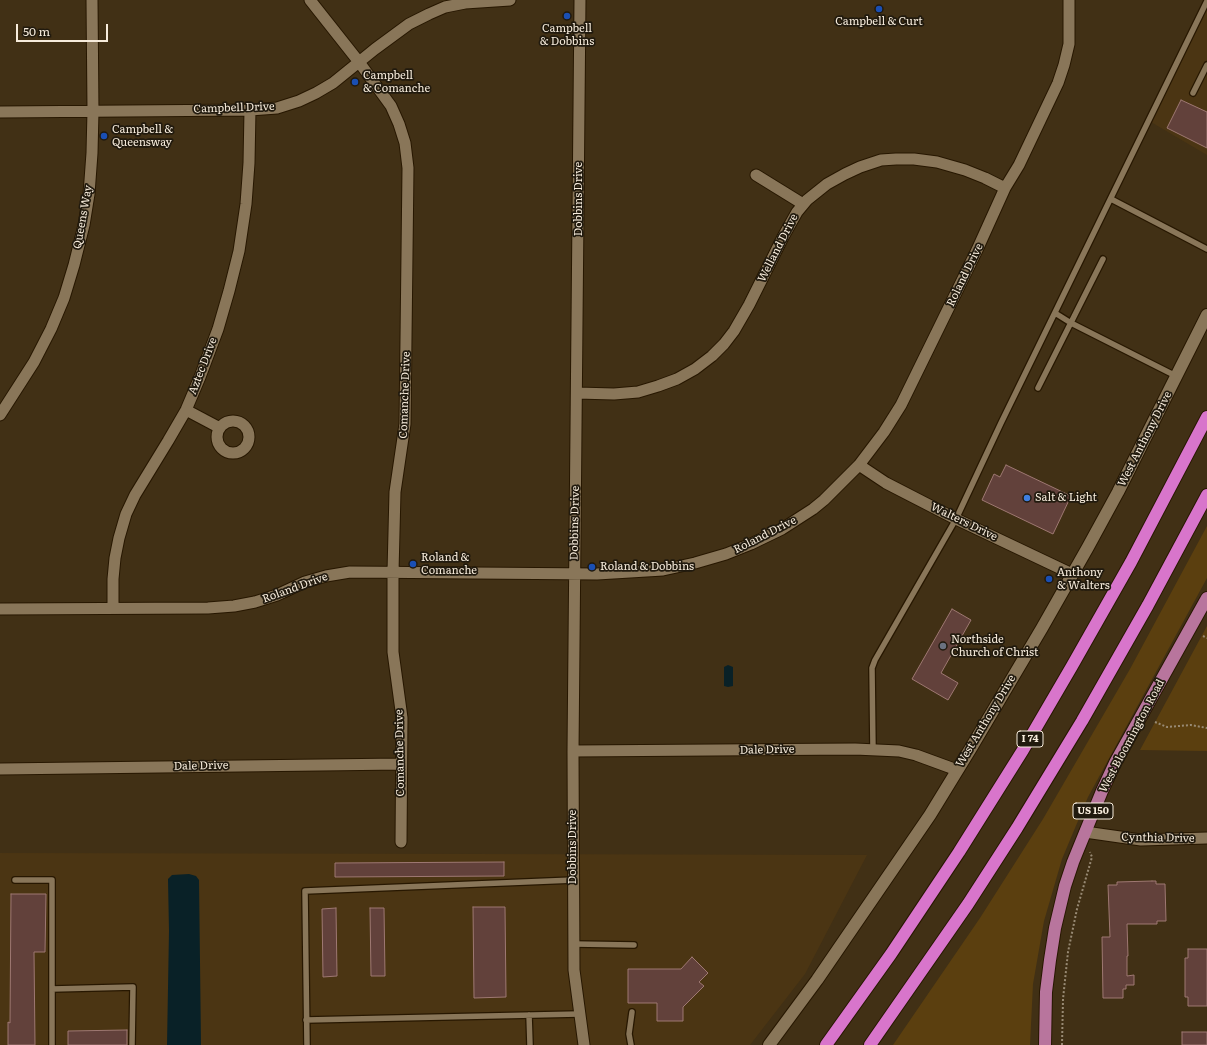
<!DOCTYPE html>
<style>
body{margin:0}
#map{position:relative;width:1207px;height:1045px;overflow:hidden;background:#413015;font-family:Literata,serif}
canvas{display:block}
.scale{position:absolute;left:16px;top:24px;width:92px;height:18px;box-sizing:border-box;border:2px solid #f7ecdc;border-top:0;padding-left:5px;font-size:12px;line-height:14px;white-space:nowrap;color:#f7ecdc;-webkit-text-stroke:3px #211a0e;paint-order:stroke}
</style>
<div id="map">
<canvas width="1207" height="1045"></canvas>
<div class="scale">50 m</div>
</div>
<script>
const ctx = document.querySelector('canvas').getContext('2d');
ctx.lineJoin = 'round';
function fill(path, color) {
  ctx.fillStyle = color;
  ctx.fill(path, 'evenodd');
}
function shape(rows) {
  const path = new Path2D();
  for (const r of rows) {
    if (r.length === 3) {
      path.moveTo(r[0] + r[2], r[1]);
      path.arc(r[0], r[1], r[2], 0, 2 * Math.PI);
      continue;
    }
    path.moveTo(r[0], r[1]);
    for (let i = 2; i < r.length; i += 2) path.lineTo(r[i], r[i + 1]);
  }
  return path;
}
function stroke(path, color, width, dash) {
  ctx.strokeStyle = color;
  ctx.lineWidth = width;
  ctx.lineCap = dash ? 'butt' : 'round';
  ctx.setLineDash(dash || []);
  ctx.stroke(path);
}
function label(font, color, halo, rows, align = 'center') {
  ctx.font = font + ' Literata,serif';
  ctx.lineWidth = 3.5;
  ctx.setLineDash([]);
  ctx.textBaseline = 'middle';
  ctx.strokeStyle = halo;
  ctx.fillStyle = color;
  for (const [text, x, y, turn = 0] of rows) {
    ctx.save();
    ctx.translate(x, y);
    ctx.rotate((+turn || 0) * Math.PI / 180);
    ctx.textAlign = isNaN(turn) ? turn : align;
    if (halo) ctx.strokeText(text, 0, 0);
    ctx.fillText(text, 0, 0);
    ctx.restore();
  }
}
const built = shape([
 [1204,0,1207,0,1207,155,1151,122],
 [0,853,483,854,867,855,805,974,750,1045,0,1045]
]);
const green = shape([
 [1207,526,1207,578,1088,797,1062,859,1044,921,1033,984,1030,1045,893,1045,980,918,1043,819,1130,669],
 [1207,626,1207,751,1140,750]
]);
const water = shape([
 [728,665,733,667,733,686,728,687,724,686,724,667],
 [189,874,196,876,199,880,201,1045,167,1045,169,931,168,879,172,875]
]);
const building = shape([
 [1181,100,1207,112,1207,148,1167,128,1181,100],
 [1006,465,1071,496,1053,534,982,500,994,474,1000,477,1006,465],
 [952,609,971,620,941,673,958,683,948,700,912,679,952,609],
 [504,862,504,876,335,877,335,863,504,862],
 [1152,881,1156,881,1156,884,1165,884,1166,921,1157,921,1157,924,1127,924,1128,956,1127,956,1127,976,1134,975,1134,985,1126,985,1126,989,1123,989,1123,998,1103,998,1102,937,1110,937,1108,885,1117,885,1117,882,1152,881],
 [11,894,46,894,45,952,34,952,35,1045,8,1045,8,1022,10,1023,11,894],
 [473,907,505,907,506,997,474,998,473,907],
 [336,908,337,976,323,977,322,909,336,908],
 [370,908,384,908,385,976,371,976,370,908],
 [1188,949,1207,949,1207,1006,1188,1006,1188,997,1185,997,1185,958,1188,958,1188,949],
 [692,957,708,973,699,982,704,986,683,1007,683,1021,657,1021,657,1003,628,1003,628,969,681,969,692,957],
 [127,1030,127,1045,68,1045,68,1031,127,1030],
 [1182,1032,1207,1032,1207,1045,1182,1045,1182,1032]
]);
const path = shape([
 [1203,636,1207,638],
 [1155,722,1167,727,1191,725,1207,728],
 [1062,1045,1063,999,1068,952,1077,909,1092,857,1090,852]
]);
const service = shape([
 [1193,93,1207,65],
 [1111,199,1207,249],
 [1055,313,1071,323,1176,376],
 [1038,388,1103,259],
 [873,750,872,668,875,660,956,519,1001,423,1207,1],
 [15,880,52,880,52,1045],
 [574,944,634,945],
 [52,989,133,987,132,1045],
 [529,1015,530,1045],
 [306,1020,579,1014],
 [307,1045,305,891,574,880],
 [631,1045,629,1034,632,1012]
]);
const minor = shape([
 [310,0,359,62,391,106,399,124,405,143,408,168,405,424,395,492,393,572,393,652,402,718,401,842],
 [580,0,573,751,574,970,584,1045],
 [0,112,250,110,277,108,299,101,316,93,333,83,375,49,409,24,429,14,445,7,465,3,510,0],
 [756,175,803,204],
 [577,393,614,394,638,392,658,386,677,379,695,369,712,356,724,344,734,331,749,305,783,237,797,212,807,200,827,184,845,174,860,167,881,160,896,159,914,159,937,162,965,170,985,178,1005,188],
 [186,410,220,428],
 [0,415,34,362,51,329,64,298,74,265,84,225,89,194,92,153,93,111,92,0],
 [233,437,16],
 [859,465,886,483,956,519,1072,574],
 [113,608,113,579,115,558,119,538,126,514,135,495,168,441,186,410,200,377,218,329,229,291,239,251,246,204,249,163,250,110],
 [0,609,208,608,234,606,255,602,277,595,305,582,326,576,350,572,597,574,663,570,695,563,726,554,751,544,782,529,813,509,824,500,859,465,884,432,901,405,977,250,1005,188,1019,165,1058,83,1064,65,1069,44,1069,0],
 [573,751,855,749,899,751,916,755,957,770],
 [0,769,401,764],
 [1085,832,1141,840,1207,838]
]);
const tertiary = shape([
 [769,1045,817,980,930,815,971,748,1042,628,1088,547,1118,492,1207,315]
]);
const primary = shape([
 [1045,1045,1046,992,1050,960,1055,928,1065,886,1073,862,1102,791,1115,763,1207,598]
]);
const motorway = shape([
 [826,1045,891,954,959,852,1023,750,1072,666,1131,562,1207,417],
 [870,1045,968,904,1017,828,1082,721,1148,605,1207,495]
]);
const markers = [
 [879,9,4,"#1a4fb4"],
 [567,16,4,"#1a4fb4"],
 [355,82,4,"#1a4fb4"],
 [104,136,4,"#1a4fb4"],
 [1027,498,4,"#3f7fe0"],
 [413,564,4,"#1a4fb4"],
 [592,567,4,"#1a4fb4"],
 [1049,579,4,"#1a4fb4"],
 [943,646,4,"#6b7280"]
];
const shields = [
 [1030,739,26],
 [1093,811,40]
];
const shieldNames = [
 ["I 74",1030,739],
 ["US 150",1093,811]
];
const poiNames = [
 ["Campbell & Curt",879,22,"center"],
 ["Campbell",567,29,"center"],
 ["& Dobbins",567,42,"center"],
 ["Campbell",363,76],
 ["& Comanche",363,89],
 ["Campbell &",112,130],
 ["Queensway",112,143],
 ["Salt & Light",1035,498],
 ["Roland &",421,558],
 ["Comanche",421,571],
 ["Roland & Dobbins",600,567],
 ["Anthony",1057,573],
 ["& Walters",1057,586],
 ["Northside",951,640],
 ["Church of Christ",951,653]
];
const streetNames = [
 ["Campbell Drive",234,108,-2],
 ["Dobbins Drive",579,199,-90],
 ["Queens Way",83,217,-80],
 ["Welland Drive",778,248,-63],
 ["Roland Drive",965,275,-64],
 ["Aztec Drive",203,366,-69],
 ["Comanche Drive",405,395,-88],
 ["West Anthony Drive",1145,439,-63],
 ["Walters Drive",964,522,26],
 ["Dobbins Drive",575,523,-89],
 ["Roland Drive",765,535,-27],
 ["Roland Drive",295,588,-20],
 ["West Anthony Drive",986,721,-59],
 ["West Bloomington Road",1132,736,-62],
 ["Dale Drive",767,750,-1],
 ["Comanche Drive",400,753,-91],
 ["Dale Drive",201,766,-1],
 ["Cynthia Drive",1158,838,1],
 ["Dobbins Drive",573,847,-90]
];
fill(built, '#4b3513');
fill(green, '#5b3f0f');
fill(water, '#092127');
fill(building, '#62413b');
stroke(building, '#9e7872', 1);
stroke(service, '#271700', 8);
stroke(minor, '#271700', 13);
stroke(tertiary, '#271700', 14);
stroke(primary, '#271700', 14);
stroke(motorway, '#271700', 14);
stroke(path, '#988a74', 2, [2, 2]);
stroke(service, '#897659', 5.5);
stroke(minor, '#897659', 11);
stroke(tertiary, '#897659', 12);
stroke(primary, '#b8759d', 12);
stroke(motorway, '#d875cb', 12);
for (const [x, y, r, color] of markers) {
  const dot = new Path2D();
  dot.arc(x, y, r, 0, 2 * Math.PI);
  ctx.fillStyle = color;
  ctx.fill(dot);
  stroke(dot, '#211a0e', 1.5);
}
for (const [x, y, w] of shields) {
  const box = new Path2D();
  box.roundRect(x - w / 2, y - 8, w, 16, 3);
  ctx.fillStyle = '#211a0e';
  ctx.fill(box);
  stroke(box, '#f7ecdc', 1);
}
label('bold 10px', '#f7ecdc', null, shieldNames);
label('11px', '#f7ecdc', '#211a0e', poiNames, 'left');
label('11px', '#f7ecdc', '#211a0e', streetNames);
</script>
